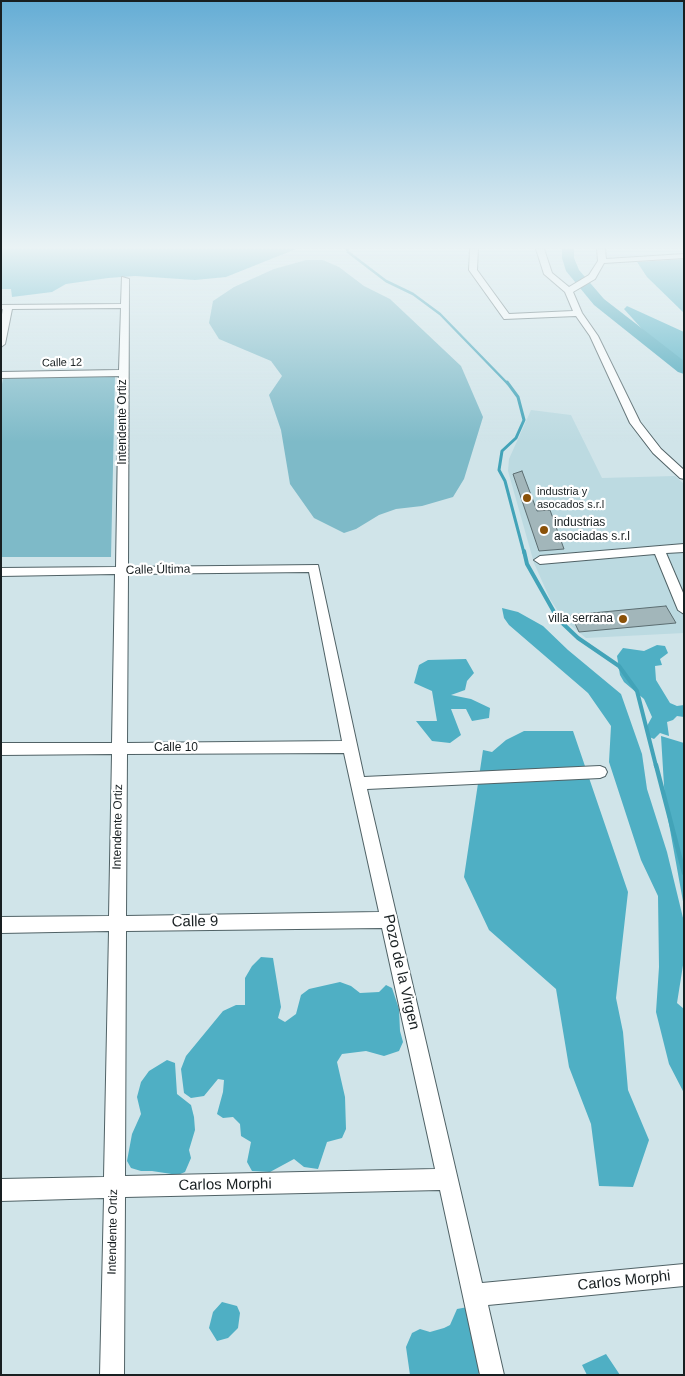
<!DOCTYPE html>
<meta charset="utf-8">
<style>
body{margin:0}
#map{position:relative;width:685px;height:1376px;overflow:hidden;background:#d0e4e9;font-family:Arial,sans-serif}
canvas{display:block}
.frame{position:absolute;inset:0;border:2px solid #181f21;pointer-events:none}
</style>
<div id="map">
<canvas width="685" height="1376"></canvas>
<div class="frame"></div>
</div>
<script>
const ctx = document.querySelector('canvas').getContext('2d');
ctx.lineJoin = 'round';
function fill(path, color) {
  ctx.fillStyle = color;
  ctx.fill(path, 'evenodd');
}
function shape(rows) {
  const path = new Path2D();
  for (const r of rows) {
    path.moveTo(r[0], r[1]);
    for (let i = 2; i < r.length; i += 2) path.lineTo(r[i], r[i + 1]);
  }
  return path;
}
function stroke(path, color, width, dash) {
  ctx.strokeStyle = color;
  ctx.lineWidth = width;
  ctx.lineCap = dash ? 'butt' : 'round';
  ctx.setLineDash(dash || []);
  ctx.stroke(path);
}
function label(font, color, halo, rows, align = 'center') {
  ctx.font = font + ' Arial,sans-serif';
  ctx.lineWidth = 4.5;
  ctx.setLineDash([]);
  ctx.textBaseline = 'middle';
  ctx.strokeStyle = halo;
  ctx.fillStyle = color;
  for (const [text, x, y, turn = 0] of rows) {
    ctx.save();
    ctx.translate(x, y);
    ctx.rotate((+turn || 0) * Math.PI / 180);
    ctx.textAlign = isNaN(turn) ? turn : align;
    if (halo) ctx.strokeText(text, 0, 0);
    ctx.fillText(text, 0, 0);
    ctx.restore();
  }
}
const built = shape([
 [531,410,571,415,602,478,675,476,684,484,684,633,586,638,564,620,550,599,534,563,508,471,509,459]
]);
const green = shape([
 [306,260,323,260,339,267,364,286,390,299,461,366,483,417,464,479,453,497,422,506,396,509,379,515,356,529,344,533,314,518,290,484,281,430,269,395,282,376,271,361,219,339,209,323,213,301,234,287,274,269],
 [115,376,111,557,1,557,1,390,3,378]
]);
const forest = shape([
 [1,249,296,249,226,277,195,280,135,276,108,278,66,284,52,292,12,297,11,289,1,289],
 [684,259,684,313,647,277,637,262],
 [627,306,684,332,684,367,651,339,624,309],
 [502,608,518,612,543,626,568,650,621,694,642,754,647,789,667,852,684,922,684,959,677,1003,684,1009,684,1093,669,1064,656,1012,659,967,658,896,641,860,609,762,611,726,588,693,509,625,504,618],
 [657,645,665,646,668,653,660,659,662,665,655,666,656,680,670,703,677,706,684,705,684,717,677,716,673,720,667,722,669,736,660,733,654,739,647,736,647,726,652,717,644,699,624,682,620,675,617,656,623,648,644,651],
 [466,659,474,673,467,681,465,690,451,695,471,699,490,708,489,718,472,721,466,709,451,709,461,735,450,743,432,741,416,721,437,721,432,691,414,683,419,665,428,660],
 [524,731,573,731,628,892,616,998,623,1032,628,1090,649,1140,633,1187,599,1186,591,1124,569,1067,556,989,489,930,464,877,483,750,492,752,506,740],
 [661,736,684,743,684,907,665,802],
 [261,957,273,958,281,1007,278,1018,285,1022,296,1014,301,995,309,989,340,982,351,986,360,993,379,992,386,985,392,988,399,1009,400,1031,403,1042,399,1051,384,1056,366,1051,342,1054,337,1062,345,1097,346,1129,342,1138,327,1142,318,1169,304,1167,294,1159,270,1172,252,1171,247,1162,251,1142,241,1136,240,1124,233,1117,223,1118,217,1114,223,1092,224,1080,218,1079,204,1096,191,1098,184,1093,181,1069,186,1056,223,1011,236,1005,245,1005,245,978,252,966],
 [167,1060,175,1063,177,1094,191,1105,194,1117,195,1130,189,1150,191,1158,185,1172,178,1175,152,1171,141,1171,131,1168,127,1161,132,1134,141,1114,137,1097,141,1082,149,1071],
 [222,1302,237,1306,240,1313,238,1328,228,1338,217,1341,209,1328,213,1312],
 [468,1307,487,1350,478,1375,410,1375,406,1347,412,1333,420,1329,430,1332,444,1328,450,1325,457,1309],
 [606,1354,620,1375,587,1375,582,1365]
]);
const streamFar3 = shape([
 [347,249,348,252,386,281,413,294,440,314,508,384]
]);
const streamFar2 = shape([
 [507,382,518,397,524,420,516,438,502,451,499,470,505,481,524,553]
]);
const streamFar1 = shape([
 [524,551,527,564,558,619,578,638,619,666,637,691,656,766]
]);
const stream = shape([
 [656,765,684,873]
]);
const river = shape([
 [562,249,574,249,574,258,579,270,604,299,684,361,684,374,678,372,594,305,566,271,562,258,562,249]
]);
const building = shape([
 [522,471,537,511,550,510,564,549,539,551,513,474,522,471],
 [666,606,676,623,579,632,571,615,666,606]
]);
const street = shape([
 [470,249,478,249,477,270,509,314,573,311,565,292,544,274,536,249,544,249,552,273,569,287,589,275,598,261,597,249,605,249,606,259,684,254,684,258,604,263,595,279,573,292,582,313,598,336,640,422,661,449,684,470,684,479,680,478,653,453,630,423,590,336,576,316,504,319,469,270,470,249],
 [122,277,129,279,128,567,318,565,364,777,600,766,605,768,607,772,605,776,600,778,367,789,482,1283,684,1264,684,1286,488,1305,504,1375,480,1375,440,1190,125,1197,124,1375,100,1375,104,1198,1,1201,1,1179,104,1177,109,931,1,933,1,917,109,916,112,754,1,755,1,743,112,743,115,574,1,576,1,568,116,567,119,376,1,378,1,372,119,370,121,308,12,309,5,344,1,347,1,320,3,309,1,309,1,305,121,304,122,277],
 [309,572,342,741,127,743,128,574,309,572],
 [344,753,379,912,126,916,127,754,344,753],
 [382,928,435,1169,125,1176,126,931,382,928],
 [684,544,684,552,666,553,684,595,684,614,678,610,655,554,540,564,534,560,540,556,684,544]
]);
const markers = [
 [527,498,5,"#8a5108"],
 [544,530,5,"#8a5108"],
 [623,619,5,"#8a5108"]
];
const farStreetnames = [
 ["Calle 12",62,363,-1]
];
const farPoinames = [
 ["industria y",537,492],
 ["asocados s.r.l",537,505]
];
const streetNames = [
 ["Intendente Ortiz",123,422,-90],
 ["Calle Última",158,570,-1],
 ["Calle 10",176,748],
 ["Intendente Ortiz",118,827,-89],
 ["Intendente Ortiz",113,1232,-89]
];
const poiNames = [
 ["industrias",554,523],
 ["asociadas s.r.l",554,537],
 ["villa serrana",613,619,"right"]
];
const nearStreetnames = [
 ["Calle 9",195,922,-1],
 ["Pozo de la Virgen",401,972,77],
 ["Carlos Morphi",225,1185,-1],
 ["Carlos Morphi",624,1281,-6]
];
fill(built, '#bcdae1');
fill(green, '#7ebac8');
fill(forest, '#4fafc4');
stroke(streamFar3, '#42a3b8', 2.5);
stroke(streamFar2, '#42a3b8', 3);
stroke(streamFar1, '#42a3b8', 4);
stroke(stream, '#42a3b8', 4.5);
fill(river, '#42a3b8');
fill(building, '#a2b6ba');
stroke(building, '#5c6e72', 1);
stroke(street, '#506266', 2);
fill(street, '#fff');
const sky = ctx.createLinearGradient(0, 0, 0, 442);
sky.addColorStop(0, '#65add5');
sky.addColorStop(0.56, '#eaf3f5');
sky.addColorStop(1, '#eaf3f500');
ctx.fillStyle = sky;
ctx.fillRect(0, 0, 685, 442);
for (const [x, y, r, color] of markers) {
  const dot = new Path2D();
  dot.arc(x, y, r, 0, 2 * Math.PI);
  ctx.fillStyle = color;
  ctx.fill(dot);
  stroke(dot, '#fff', 2);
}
label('11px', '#181f21', '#fff', farStreetnames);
label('11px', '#181f21', '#fff', farPoinames, 'left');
label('12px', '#181f21', '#fff', streetNames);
label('12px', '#181f21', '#fff', poiNames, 'left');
label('15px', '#181f21', '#fff', nearStreetnames);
</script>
